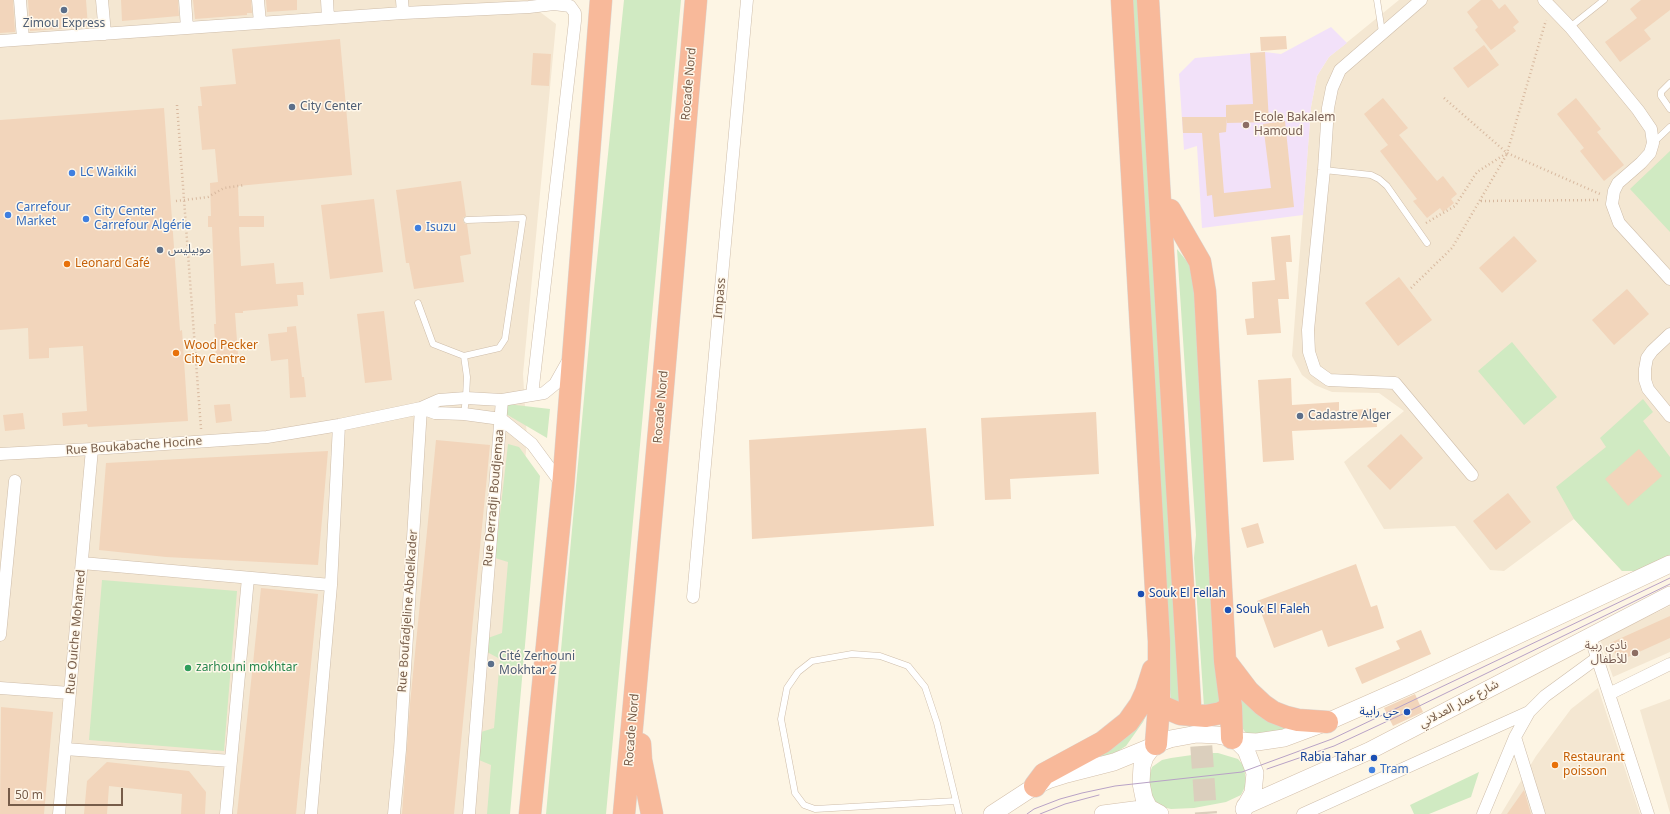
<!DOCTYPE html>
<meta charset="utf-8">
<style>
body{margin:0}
#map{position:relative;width:1670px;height:814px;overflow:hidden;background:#fdf5e4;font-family:"Noto Sans",sans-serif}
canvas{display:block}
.scale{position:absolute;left:8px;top:788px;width:115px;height:18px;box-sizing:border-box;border:2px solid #765c49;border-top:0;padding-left:5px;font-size:12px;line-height:14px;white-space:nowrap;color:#765c49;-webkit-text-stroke:3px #fff8eb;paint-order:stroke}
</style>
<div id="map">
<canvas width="1670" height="814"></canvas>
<div class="scale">50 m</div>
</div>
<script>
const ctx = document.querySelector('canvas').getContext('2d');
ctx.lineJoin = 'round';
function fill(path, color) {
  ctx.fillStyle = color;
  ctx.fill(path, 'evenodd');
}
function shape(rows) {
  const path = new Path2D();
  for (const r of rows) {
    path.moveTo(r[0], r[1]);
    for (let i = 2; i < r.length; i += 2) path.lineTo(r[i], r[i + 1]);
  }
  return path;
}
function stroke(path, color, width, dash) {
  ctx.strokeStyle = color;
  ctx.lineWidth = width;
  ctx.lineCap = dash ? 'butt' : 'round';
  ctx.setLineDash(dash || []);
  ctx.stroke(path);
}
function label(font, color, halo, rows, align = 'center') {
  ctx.font = font + ' "Noto Sans","Noto Sans Arabic",sans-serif';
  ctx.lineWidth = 3;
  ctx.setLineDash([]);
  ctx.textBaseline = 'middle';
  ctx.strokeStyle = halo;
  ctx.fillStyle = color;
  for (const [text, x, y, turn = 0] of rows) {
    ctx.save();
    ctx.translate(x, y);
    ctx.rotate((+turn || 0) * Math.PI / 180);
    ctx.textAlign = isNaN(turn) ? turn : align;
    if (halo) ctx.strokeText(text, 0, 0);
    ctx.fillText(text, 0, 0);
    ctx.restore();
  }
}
const residential = shape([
 [0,0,539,0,540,12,556,24,523,374,527,439,495,814,0,814],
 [1399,0,1670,0,1670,555,1622,571,1574,519,1504,571,1490,570,1455,526,1384,529,1344,462,1404,411,1379,393,1332,392,1315,385,1302,375,1292,356,1311,107,1317,76,1329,57],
 [1670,606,1670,652,1613,677,1600,640],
 [1598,688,1640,814,1501,814,1536,756,1571,709],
 [1670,699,1670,813,1640,710]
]);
const education = shape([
 [1331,27,1347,43,1329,57,1317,76,1311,107,1303,215,1202,228,1197,146,1184,150,1179,74,1195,58,1265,52,1281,54]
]);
const green = shape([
 [624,0,681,0,606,814,546,814,594,289],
 [1126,0,1142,0,1170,525,1176,574,1185,707,1204,707,1194,558,1196,535,1177,249,1189,264,1193,277,1223,696,1222,704,1209,709,1184,712,1177,710,1171,705],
 [1670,151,1670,232,1630,189],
 [1512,342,1557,397,1524,425,1478,371],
 [1643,399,1653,412,1643,421,1670,457,1670,555,1639,571,1622,571,1574,519,1556,487,1606,447,1600,438],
 [507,404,550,409,547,438,506,414],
 [508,444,519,447,540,476,510,814,487,814,491,765,479,760,481,732,494,728,500,659,487,652,488,638,502,633,508,562,495,558],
 [102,580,237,591,224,751,89,740],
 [1237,686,1292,728,1255,737,1245,732,1238,721],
 [1149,709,1143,722,1126,746,1112,755,1101,759,1088,758],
 [1206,753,1218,753,1238,759,1244,766,1246,782,1245,787,1241,795,1226,802,1194,808,1171,809,1162,807,1155,801,1150,791,1148,779,1152,767,1162,760,1171,758],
 [1479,772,1471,797,1429,814,1414,814,1410,805]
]);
const building = shape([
 [0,0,13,0,15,32,0,33],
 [28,0,86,0,88,27,30,31],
 [121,0,178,0,179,16,122,21],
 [193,0,251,0,252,13,247,13,247,15,195,19],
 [266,0,297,0,297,10,267,12],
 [1481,0,1492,0,1499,9,1505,4,1519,22,1513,27,1516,31,1491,50,1475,30,1478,27,1467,12],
 [1641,0,1670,0,1670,10,1644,30,1651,39,1620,62,1605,42,1637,18,1630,9],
 [1286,36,1287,49,1261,51,1260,37],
 [340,39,352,175,238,186,239,216,264,216,264,227,239,227,241,266,274,263,276,284,303,282,304,295,297,295,298,306,243,311,243,313,235,313,238,355,216,357,214,324,216,324,212,227,208,227,208,216,211,216,210,183,218,182,215,149,202,150,198,106,202,106,200,87,236,84,232,49],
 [1484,45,1499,65,1468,88,1453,68],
 [1265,52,1269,122,1227,123,1227,118,1226,132,1219,133,1224,193,1271,188,1263,124,1285,121,1294,207,1214,217,1212,195,1207,196,1202,133,1183,133,1182,117,1226,117,1226,105,1253,104,1250,53],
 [533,53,551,54,549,86,531,85],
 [1383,98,1408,128,1399,135,1437,181,1443,176,1457,194,1451,199,1454,203,1443,212,1440,208,1427,218,1413,201,1417,199,1380,151,1388,145,1364,114],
 [1576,98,1601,129,1597,132,1624,165,1604,181,1580,151,1584,148,1557,114],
 [164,108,180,331,182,330,188,421,88,427,87,424,63,426,62,413,87,411,83,346,49,348,49,358,29,359,28,328,0,330,0,120],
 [461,181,466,216,463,218,463,221,465,224,467,224,471,254,460,256,464,282,414,289,409,263,406,263,396,190],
 [374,199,383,272,330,279,321,205],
 [1290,235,1292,262,1286,262,1289,299,1278,299,1281,333,1247,335,1245,319,1254,318,1252,282,1275,280,1271,237],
 [1514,236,1537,261,1502,293,1479,268],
 [1399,277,1432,320,1398,346,1365,303],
 [1627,289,1649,314,1614,345,1592,320],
 [384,311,392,380,365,383,357,314],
 [296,326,302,377,304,377,306,397,290,398,288,359,271,361,268,334,287,332,287,327],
 [1291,378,1292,405,1339,402,1339,411,1376,408,1377,427,1292,431,1294,460,1263,462,1258,380],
 [230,404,232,421,216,423,214,405],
 [1096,412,1099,474,1010,479,1011,499,985,500,981,418],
 [23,413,25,429,5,431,3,415],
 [926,428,934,526,752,539,749,440],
 [1401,434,1423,458,1390,490,1367,466],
 [436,440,490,445,454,814,402,814,410,704],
 [1639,449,1662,476,1628,506,1605,479],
 [328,451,318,565,166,557,99,550,106,463],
 [1508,493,1531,522,1496,550,1473,521],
 [1258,523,1264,543,1247,548,1241,528],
 [1356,564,1371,607,1377,605,1384,628,1328,647,1322,630,1274,648,1257,601],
 [261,588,318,594,296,814,237,814],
 [1670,616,1670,638,1619,661,1610,643],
 [1421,630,1431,654,1362,684,1355,668,1400,649,1396,641],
 [1415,694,1423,712,1393,726,1384,708],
 [1,707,53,712,44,814,0,814],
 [107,762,189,771,206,792,205,814,181,814,182,794,109,786,107,814,84,814,87,781],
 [1524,790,1531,814,1507,814]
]);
const highwayTunnel = shape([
 [1199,713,1206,814]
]);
const path = shape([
 [1444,98,1507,153,1600,194],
 [177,105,201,429],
 [176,201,208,197,224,188,245,185],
 [1481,201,1600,200],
 [1426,223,1455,206,1477,172,1507,153,1546,20],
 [1411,288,1452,248,1507,154]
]);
const lane = shape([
 [1377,0,1382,32],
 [1570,27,1604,0],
 [1670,83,1661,92,1661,96,1670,109],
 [1653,143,1670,127],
 [1324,170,1371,175,1379,179,1387,186,1427,243],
 [418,303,433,344,464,356],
 [464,414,466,398,467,377,464,356,499,348,505,339,523,218,467,220],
 [956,801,815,809,804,805,795,793,781,719,787,688,798,672,812,661,852,654,880,656,908,666,925,687,937,723,956,801,959,814]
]);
const street = shape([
 [20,0,23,39],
 [102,0,105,34],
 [185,0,187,28],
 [258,0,260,23],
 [327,0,328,18],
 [402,0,403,13],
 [1421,0,1340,70,1332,88,1328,108,1324,170,1308,330,1309,352,1315,370,1329,380,1395,383,1472,475],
 [1544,0,1570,27,1638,110,1651,129,1653,143,1650,153,1641,163,1618,183,1614,191,1612,204,1619,223,1670,279],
 [0,41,403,13,529,7,554,4,570,6,575,13,575,21,532,395],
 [1670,334,1652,351,1647,358,1645,369,1645,380,1648,389,1670,416],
 [421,408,435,413,464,414,501,419],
 [501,419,532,444,563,486],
 [0,454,92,449,267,437,339,425,421,408,439,400,466,398,502,400,544,393,555,384,568,361],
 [82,563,331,585],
 [693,597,747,0],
 [0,635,15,481],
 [1590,636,1648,814],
 [0,688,70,693],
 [1609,694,1670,664],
 [1515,737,1539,814],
 [65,749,231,761],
 [59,814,92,449],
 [226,814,248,578],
 [311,814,331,585,339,425],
 [394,814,400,750,421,408],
 [469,814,502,400],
 [1303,814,1529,712],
 [1483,814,1515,737,1529,712,1545,696,1597,658]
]);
const secondary = shape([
 [1237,741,1257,742,1284,738,1327,722,1411,685,1670,564],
 [1245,806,1369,751,1670,595],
 [992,814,1035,786,1048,780,1067,774,1114,762,1153,746],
 [1103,814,1149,808],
 [1160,814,1149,808,1144,798,1141,783,1142,766,1145,757,1153,746,1156,744,1170,739,1197,734,1217,735,1232,738,1237,741,1246,750,1255,773,1253,793,1244,809]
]);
const highway = shape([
 [1122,0,1159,641,1159,705,1156,744],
 [1148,0,1190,704],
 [1170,210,1200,262,1205,292,1225,661,1231,707,1232,738],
 [1226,662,1248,691,1263,705,1273,712,1286,717,1298,720,1327,722],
 [1159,705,1180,714,1206,716,1221,713,1231,707],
 [640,744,641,760,652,814],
 [1035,786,1044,774,1103,742,1128,722,1140,705,1146,692,1153,670],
 [530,814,563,487,601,0],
 [624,814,661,409,696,0]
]);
const tram = shape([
 [1267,769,1334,746,1407,712,1670,584],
 [1027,814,1034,809,1060,799,1082,793,1115,786,1242,772,1332,739,1670,578],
 [1040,814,1065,804,1099,795]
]);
const markers = [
 [64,10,4,"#5c6f8a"],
 [292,107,4,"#5c6f8a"],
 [1246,125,4,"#8d6e63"],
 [72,173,4,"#3f7fe0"],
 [8,215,4,"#3f7fe0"],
 [86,219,4,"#3f7fe0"],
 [418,228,4,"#3f7fe0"],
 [160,250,4,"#5c6f8a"],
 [67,264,4,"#e8710a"],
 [176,353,4,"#e8710a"],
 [1300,416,4,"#5c6f8a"],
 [1141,594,4,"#1a4fb4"],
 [1228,610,4,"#1a4fb4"],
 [1635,653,4,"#8d6e63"],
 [491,664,4,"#5c6f8a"],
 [188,668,4,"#2e9e5b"],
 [1407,712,4,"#1a4fb4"],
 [1374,758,4,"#1a4fb4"],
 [1555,765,4,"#e8710a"],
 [1372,770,4,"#3f7fe0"]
];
const serviceNames = [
 ["Zimou Express",64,24,"center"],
 ["City Center",300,107],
 ["موبيليس",168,250],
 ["Cadastre Alger",1308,416],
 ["Cité Zerhouni",499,657],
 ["Mokhtar 2",499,671]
];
const streetNames = [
 ["Rocade Nord",689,84,-85],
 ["Impass",720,298,-85],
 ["Rocade Nord",661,407,-85],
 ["Rue Boukabache Hocine",134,446,-4],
 ["Rue Derradji Boudjemaa",494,498,-85],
 ["Rue Boufadjeline Abdelkader",408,611,-86],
 ["Rue Ouiche Mohamed",76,632,-85],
 ["شارع عمار العدلاني",1459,704,-28],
 ["Rocade Nord",632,730,-85]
];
const educationNames = [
 ["Ecole Bakalem",1254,118],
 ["Hamoud",1254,132],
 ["نادي ربية",1627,646,"right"],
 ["للأطفال",1627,660,"right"]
];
const shopNames = [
 ["LC Waikiki",80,173],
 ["Carrefour",16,208],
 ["Market",16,222],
 ["City Center",94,212],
 ["Carrefour Algérie",94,226],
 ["Isuzu",426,228],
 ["Tram",1380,770]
];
const foodNames = [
 ["Leonard Café",75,264],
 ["Wood Pecker",184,346],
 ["City Centre",184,360],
 ["Restaurant",1563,758],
 ["poisson",1563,772]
];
const transitNames = [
 ["Souk El Fellah",1149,594],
 ["Souk El Faleh",1236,610],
 ["حي رابية",1399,712,"right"],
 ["Rabia Tahar",1366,758,"right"]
];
const leisureNames = [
 ["zarhouni mokhtar",196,668]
];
fill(residential, '#f4e7d2');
fill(education, '#f2e1f9');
fill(green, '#d0eac2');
fill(building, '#f2d5bb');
stroke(highwayTunnel, '#dbcfbd', 22, [22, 11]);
stroke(lane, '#cebdaa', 7);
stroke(street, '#cebdaa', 13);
stroke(secondary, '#d3bfaa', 18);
stroke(highway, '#dbd5d0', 23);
stroke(path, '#d7b89e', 2.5, [1, 3]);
stroke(lane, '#fff', 6);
stroke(street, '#fff', 12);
stroke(secondary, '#fff', 17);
stroke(highway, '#f8b99a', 22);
stroke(tram, '#b8a2c6', 1);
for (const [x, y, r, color] of markers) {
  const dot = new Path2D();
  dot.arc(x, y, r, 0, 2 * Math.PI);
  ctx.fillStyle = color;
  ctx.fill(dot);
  stroke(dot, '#fff8eb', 1.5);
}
label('12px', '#4e5e75', '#fff8eb', serviceNames, 'left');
label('12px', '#765c49', '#fff8eb', streetNames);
label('12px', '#785e54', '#fff8eb', educationNames, 'left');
label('12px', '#366cbe', '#fff8eb', shopNames, 'left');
label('12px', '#c56008', '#fff8eb', foodNames, 'left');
label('12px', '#164399', '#fff8eb', transitNames, 'left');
label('12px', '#27864d', '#fff8eb', leisureNames, 'left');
</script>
